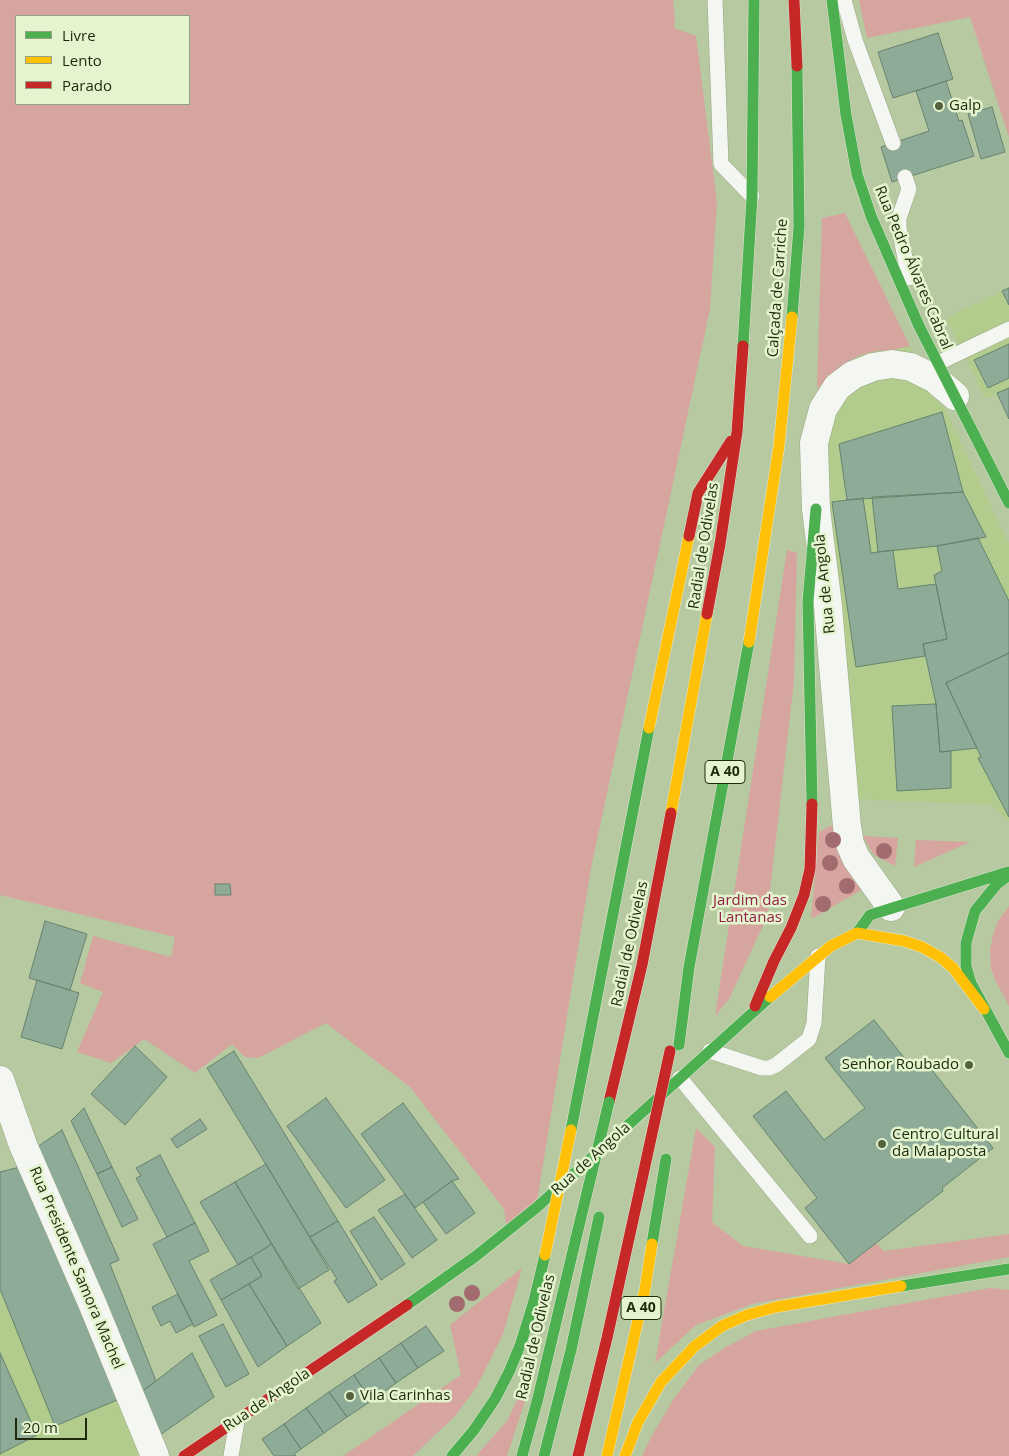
<!DOCTYPE html>
<meta charset="utf-8">
<style>
body{margin:0}
#map{position:relative;width:1009px;height:1456px;overflow:hidden;background:#b7c9a0;font-family:"Open Sans",sans-serif}
canvas{display:block}
.legend{position:absolute;left:15px;top:15px;width:175px;height:90px;box-sizing:border-box;background:#e4f4cf;border:1px solid #95a381;margin:0;padding:6px 9px;list-style:none;font-size:15px;color:#1e2a0b}
.legend li{display:flex;align-items:center;gap:10px;height:25px}
.legend b{width:25px;border:1px solid #95a381}
.scale{position:absolute;left:15px;top:1418px;width:72px;height:22px;box-sizing:border-box;border:2px solid #1e2a0b;border-top:0;padding-left:6px;font-size:15px;line-height:18px;white-space:nowrap;color:#1e2a0b;-webkit-text-stroke:4px #e4f4cf;paint-order:stroke}
</style>
<div id="map">
<canvas width="1009" height="1456"></canvas>
<ul class="legend">
<li><b style="height:6px;background:#4caf50"></b>Livre</li>
<li><b style="height:6px;background:#ffc107"></b>Lento</li>
<li><b style="height:6px;background:#c62828"></b>Parado</li>
</ul>
<div class="scale">20 m</div>
</div>
<script>
const ctx = document.querySelector('canvas').getContext('2d');
ctx.lineJoin = 'round';
function fill(path, color) {
  ctx.fillStyle = color;
  ctx.fill(path, 'evenodd');
}
function shape(rows) {
  const path = new Path2D();
  for (const r of rows) {
    path.moveTo(r[0], r[1]);
    for (let i = 2; i < r.length; i += 2) path.lineTo(r[i], r[i + 1]);
  }
  return path;
}
function stroke(path, color, width, dash) {
  ctx.strokeStyle = color;
  ctx.lineWidth = width;
  ctx.lineCap = dash ? 'butt' : 'round';
  ctx.setLineDash(dash || []);
  ctx.stroke(path);
}
function label(font, color, halo, rows, align = 'center') {
  ctx.font = font + ' "Open Sans",sans-serif';
  ctx.lineWidth = 5;
  ctx.setLineDash([]);
  ctx.textBaseline = 'middle';
  ctx.strokeStyle = halo;
  ctx.fillStyle = color;
  for (const [text, x, y, turn = 0] of rows) {
    ctx.save();
    ctx.translate(x, y);
    ctx.rotate((+turn || 0) * Math.PI / 180);
    ctx.textAlign = isNaN(turn) ? turn : align;
    if (halo) ctx.strokeText(text, 0, 0);
    ctx.fillText(text, 0, 0);
    ctx.restore();
  }
}
const built = shape([
 [1009,288,1009,388,985,399,946,318],
 [910,346,949,417,1009,544,1009,822,992,805,856,799,821,488,817,389,839,367,860,355,876,351,892,350],
 [28,1165,144,1453,140,1456,0,1456,0,1172]
]);
const green = shape([
 [0,0,673,0,675,20,674,28,696,36,717,202,710,309,591,868,536,1208,507,1230,504,1209,410,1087,326,1023,258,1058,245,1057,232,1044,195,1073,144,1039,111,1063,77,1052,103,992,80,983,93,936,171,957,175,937,0,895],
 [16,16,189,16,189,104,16,104],
 [859,0,1009,0,1009,137,970,17,867,38],
 [845,213,910,346,892,350,876,351,860,355,839,367,817,389,822,218],
 [787,550,797,553,794,681,767,917,729,999,715,1016],
 [838,822,863,889,811,919,819,832],
 [863,836,898,838,895,866,874,855],
 [916,840,970,842,914,867],
 [1009,906,1009,1006,996,982,991,969,990,950,993,935,998,921],
 [696,1128,715,1147,712,1222,743,1246,849,1264,876,1243,884,1251,1009,1234,1009,1257,752,1304,696,1325,655,1363],
 [522,1268,503,1334,477,1386,456,1415,413,1456,343,1456,461,1375,450,1325],
 [990,1288,1009,1290,1009,1456,642,1456,651,1437,675,1397,699,1365,726,1347,756,1331],
 [529,1389,507,1456,476,1456,507,1421,522,1390]
]);
const building = shape([
 [938,33,953,79,893,98,878,52,938,33],
 [946,81,959,121,962,120,974,156,892,182,881,147,929,131,916,91,946,81],
 [992,107,1005,152,981,159,968,114,992,107],
 [1009,288,1009,305,1002,291,1009,288],
 [1009,344,1009,378,988,388,974,360,1009,344],
 [1009,388,1009,419,997,393,1009,388],
 [942,412,963,492,847,500,839,444,942,412],
 [963,492,986,537,937,546,878,552,872,497,963,492],
 [863,498,871,553,893,550,898,589,936,584,947,639,923,644,925,656,856,667,832,502,863,498],
 [978,538,1009,601,1009,653,946,683,977,748,940,752,936,704,923,644,947,639,934,575,942,571,937,546,978,538],
 [1009,653,1009,817,978,758,981,757,946,683,1009,653],
 [936,704,940,752,951,751,951,788,897,791,892,706,936,704],
 [215,884,230,884,231,895,215,895,215,884],
 [45,921,87,934,70,990,29,978,45,921],
 [37,980,79,993,62,1049,21,1037,37,980],
 [874,1020,914,1070,925,1061,993,1148,942,1188,943,1191,849,1264,805,1208,817,1198,753,1116,786,1091,824,1140,865,1108,825,1058,874,1020],
 [135,1046,167,1077,125,1125,91,1094,135,1046],
 [234,1051,338,1221,310,1237,207,1068,234,1051],
 [326,1098,385,1180,346,1208,287,1126,326,1098],
 [403,1103,459,1179,452,1181,415,1208,361,1134,403,1103],
 [84,1108,112,1167,97,1174,71,1121,84,1108],
 [200,1119,207,1129,177,1148,171,1139,200,1119],
 [62,1130,119,1260,110,1264,156,1381,135,1397,37,1147,62,1130],
 [160,1155,195,1223,167,1237,136,1178,141,1176,136,1168,160,1155],
 [266,1164,329,1270,298,1289,235,1182,266,1164],
 [28,1165,122,1398,55,1426,0,1289,0,1172,28,1165],
 [112,1167,138,1219,122,1227,97,1174,112,1167],
 [452,1181,475,1213,446,1234,423,1202,452,1181],
 [235,1182,272,1244,238,1265,200,1202,235,1182],
 [405,1194,437,1240,412,1258,378,1210,405,1194],
 [374,1217,405,1264,381,1280,350,1231,374,1217],
 [338,1221,377,1285,348,1303,334,1281,337,1279,310,1237,338,1221],
 [195,1223,209,1251,189,1261,217,1315,194,1327,153,1244,195,1223],
 [272,1244,321,1323,287,1346,249,1284,262,1276,251,1257,272,1244],
 [251,1257,262,1276,221,1300,210,1280,251,1257],
 [249,1284,287,1346,258,1367,221,1300,249,1284],
 [178,1294,193,1324,176,1333,170,1321,161,1326,152,1307,178,1294],
 [223,1324,249,1374,226,1387,199,1336,223,1324],
 [426,1326,444,1351,418,1368,401,1343,426,1326],
 [401,1343,418,1368,396,1383,379,1358,401,1343],
 [0,1353,37,1435,0,1454,0,1353],
 [192,1353,214,1397,153,1440,135,1397,192,1353],
 [379,1358,396,1383,371,1401,354,1375,379,1358],
 [354,1375,371,1401,347,1417,329,1392,354,1375],
 [329,1392,347,1417,324,1433,306,1408,329,1392],
 [306,1408,324,1433,301,1449,284,1424,306,1408],
 [284,1424,301,1449,294,1454,296,1456,274,1456,262,1439,284,1424]
]);
const lane = shape([
 [715,0,721,164,752,196],
 [844,0,855,40,893,143],
 [905,177,909,189,899,218,899,228,909,278],
 [938,363,1009,329],
 [710,1051,762,1068,769,1068,776,1065,809,1039,814,1023,818,956],
 [680,1078,810,1236],
 [231,1456,237,1421]
]);
const street = shape([
 [891,907,856,858,850,844,847,827,828,606,816,509,814,443,823,409,837,387,853,375,873,367,892,364,911,367,935,379,955,396],
 [0,1080,23,1145,92,1303,155,1456]
]);
const fast = shape([
 [832,0,846,115,857,174,871,216,919,326,1009,503],
 [792,317,799,227,797,66],
 [743,346,752,197,754,0],
 [812,804,808,601,816,509],
 [1009,875,997,884,975,911,966,943,966,966,971,983,1009,1053],
 [857,933,870,915,1008,872],
 [679,1045,689,967,749,642],
 [571,1130,649,728],
 [652,1244,666,1159],
 [901,1286,1009,1269],
 [407,1305,476,1256,536,1208,770,997],
 [452,1456,474,1430,495,1399,509,1372,521,1343,534,1301,545,1255],
 [522,1456,538,1398,576,1238],
 [544,1456,571,1350,599,1217]
]);
const slow = shape([
 [749,642,779,446,792,317],
 [649,728,689,536],
 [671,813,707,614],
 [770,997,831,946,857,933,904,941,922,947,940,957,953,968,984,1009],
 [607,1456,645,1289,652,1244],
 [625,1456,638,1422,661,1382,695,1346,722,1326,747,1315,776,1307,901,1286]
]);
const jam = shape([
 [794,0,797,66],
 [689,536,698,493,731,441],
 [707,614,720,544,737,432,743,346],
 [755,1006,774,961,791,928,804,895,810,869,812,804],
 [609,1102,642,965,671,813],
 [184,1456,407,1305],
 [578,1456,607,1338,641,1184]
]);
const fastBridge = shape([
 [576,1238,609,1102]
]);
const slowBridge = shape([
 [545,1255,571,1130]
]);
const jamBridge = shape([
 [641,1184,670,1051]
]);
const trees = [
 [833,840],
 [884,851],
 [830,863],
 [847,886],
 [823,904],
 [472,1293],
 [457,1304]
];
const markers = [
 [939,106,5,"#54623f"],
 [969,1065,5,"#54623f"],
 [882,1144,5,"#54623f"],
 [350,1396,5,"#54623f"]
];
const shields = [
 [725,772,40],
 [641,1308,40]
];
const shieldNames = [
 ["A 40",725,772],
 ["A 40",641,1308]
];
const poiNames = [
 ["Galp",949,106],
 ["Senhor Roubado",959,1065,"right"],
 ["Centro Cultural",892,1135],
 ["da Malaposta",892,1152],
 ["Vila Carinhas",360,1396]
];
const streetNames = [
 ["Rua Pedro Álvares Cabral",913,268,67],
 ["Calçada de Carriche",778,288,-86],
 ["Radial de Odivelas",704,546,-81],
 ["Rua de Angola",825,584,-96],
 ["Radial de Odivelas",630,944,-78],
 ["Rua de Angola",591,1159,-42],
 ["Rua Presidente Samora Machel",76,1268,67],
 ["Radial de Odivelas",536,1337,-77],
 ["Rua de Angola",267,1400,-34]
];
const parkNames = [
 ["Jardim das",750,901],
 ["Lantanas",750,918]
];
fill(built, '#b1cc8c');
fill(green, '#d7a59f');
fill(building, '#8dab97');
stroke(building, '#66836f', 1);
stroke(lane, '#98a685', 16);
stroke(street, '#98a685', 29);
stroke(fast, '#dfe7d4', 12);
stroke(slow, '#dfe7d4', 12);
stroke(jam, '#dfe7d4', 12);
stroke(lane, '#f4f7f1', 15);
stroke(street, '#f4f7f1', 28);
stroke(fast, '#4caf50', 11);
stroke(slow, '#ffc107', 11);
stroke(jam, '#c62828', 11);
stroke(fastBridge, '#dfe7d4', 12, []);
stroke(slowBridge, '#dfe7d4', 12, []);
stroke(jamBridge, '#dfe7d4', 12, []);
stroke(fastBridge, '#4caf50', 11);
stroke(slowBridge, '#ffc107', 11);
stroke(jamBridge, '#c62828', 11);
ctx.fillStyle = '#a26c6e';
for (const [x, y] of trees) {
  ctx.beginPath();
  ctx.arc(x, y, 8, 0, 2 * Math.PI);
  ctx.fill();
}
for (const [x, y, r, color] of markers) {
  const dot = new Path2D();
  dot.arc(x, y, r, 0, 2 * Math.PI);
  ctx.fillStyle = color;
  ctx.fill(dot);
  stroke(dot, '#e4f4cf', 2);
}
for (const [x, y, w] of shields) {
  const box = new Path2D();
  box.roundRect(x - w / 2, y - 11.5, w, 23, 4);
  ctx.fillStyle = '#e4f4cf';
  ctx.fill(box);
  stroke(box, '#1e2a0b', 1);
}
label('bold 14px', '#1e2a0b', null, shieldNames);
label('15px', '#1e2a0b', '#e4f4cf', poiNames, 'left');
label('15px', '#1e2a0b', '#e4f4cf', streetNames);
label('15px', '#912045', '#e4f4cf', parkNames);
</script>
